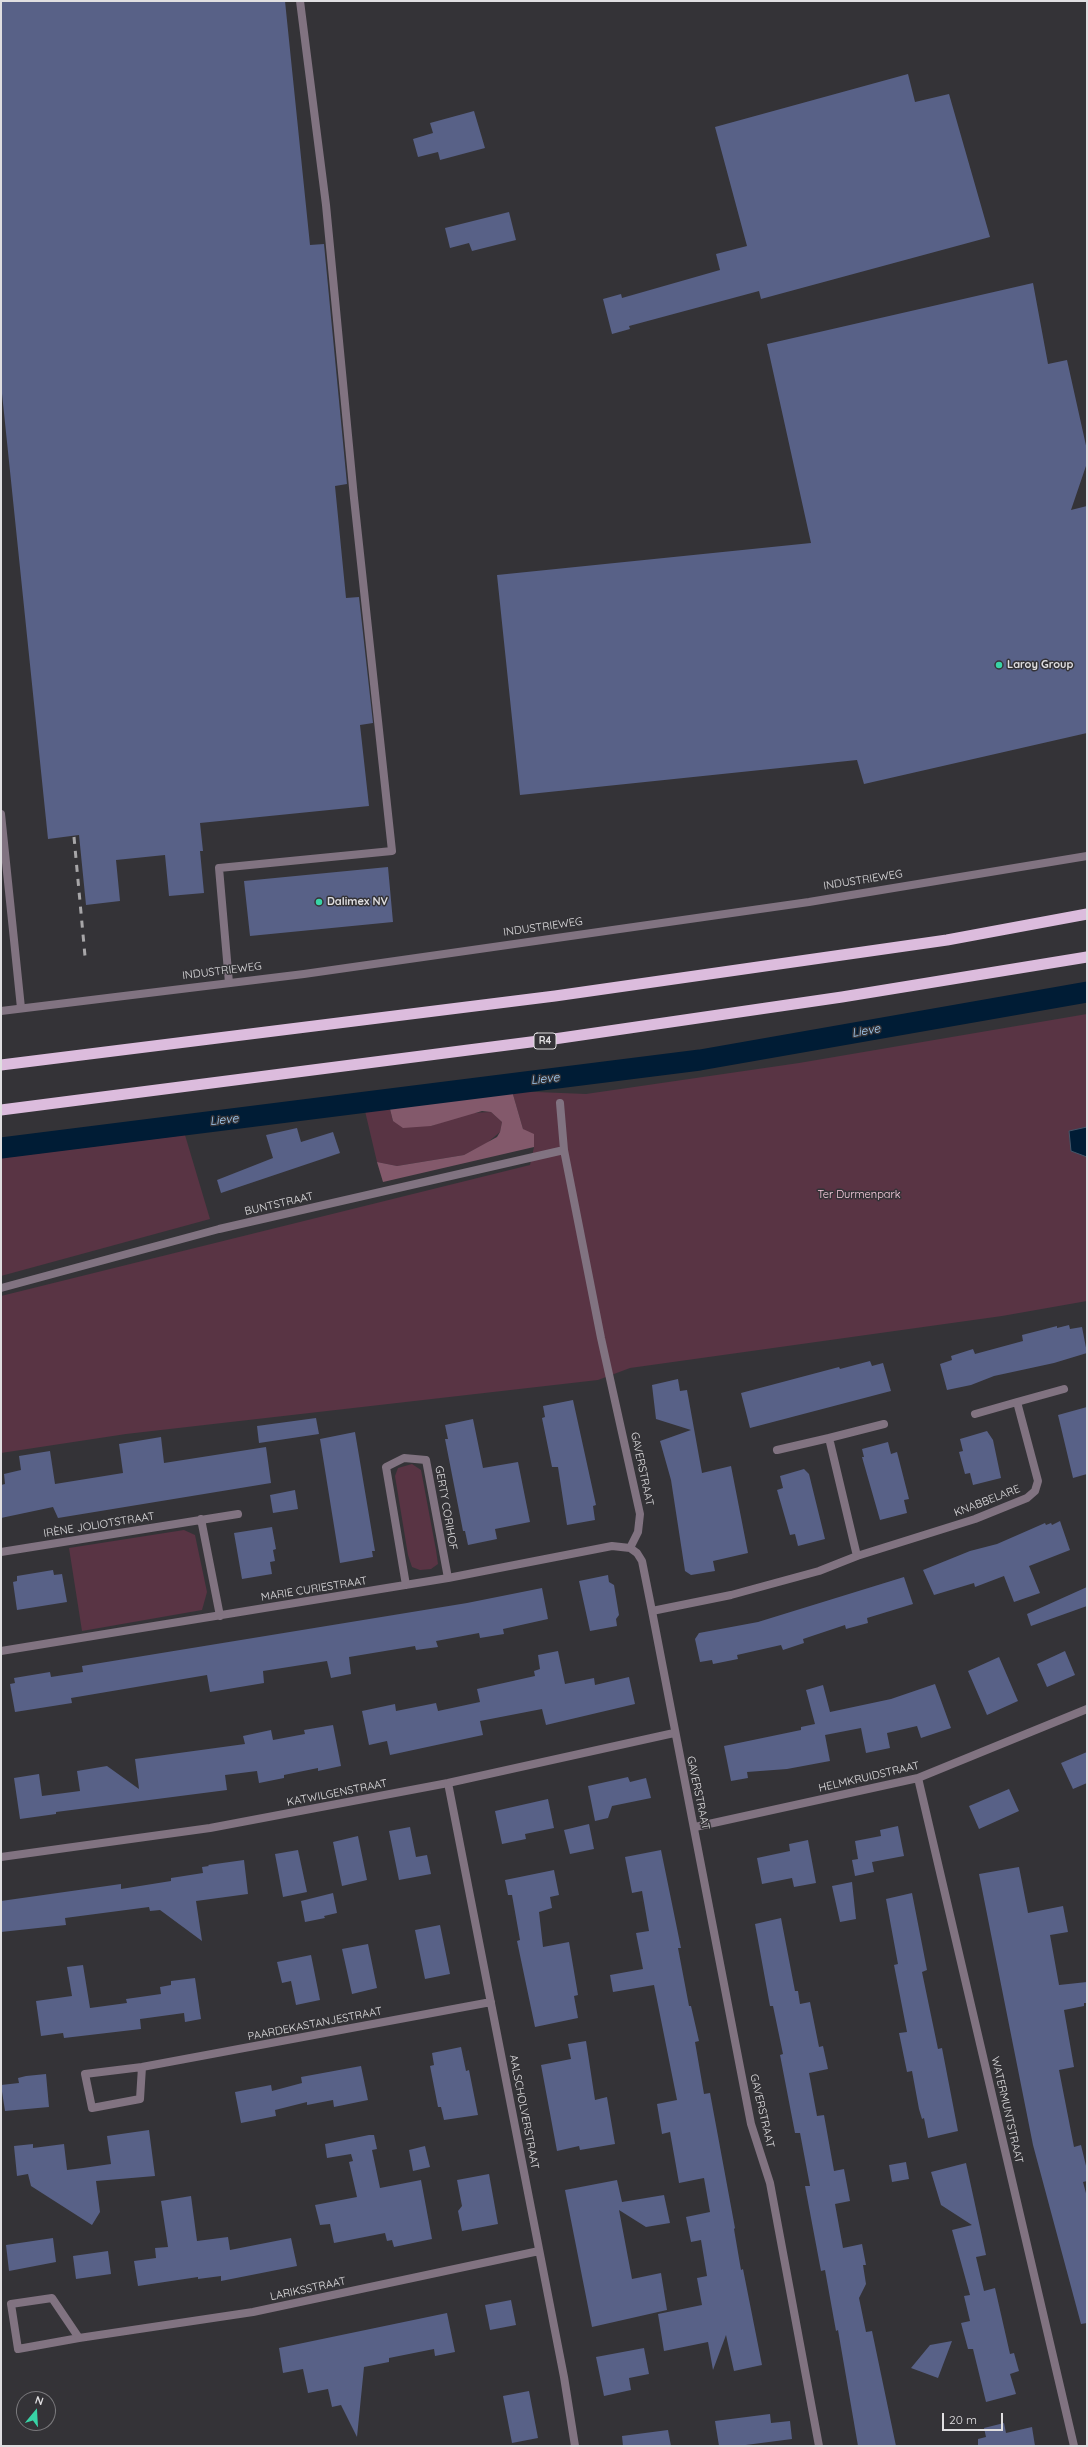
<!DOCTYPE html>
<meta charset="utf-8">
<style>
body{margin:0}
#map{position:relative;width:1088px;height:2447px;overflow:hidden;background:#343337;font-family:Quicksand,sans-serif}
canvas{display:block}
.frame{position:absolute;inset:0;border:2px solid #e0dfe1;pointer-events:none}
.north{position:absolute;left:16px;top:2391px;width:40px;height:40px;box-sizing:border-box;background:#343337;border:1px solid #79787b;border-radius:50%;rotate:18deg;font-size:11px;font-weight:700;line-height:16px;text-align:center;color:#e0dfe1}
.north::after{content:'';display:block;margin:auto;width:14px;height:18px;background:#38d4a6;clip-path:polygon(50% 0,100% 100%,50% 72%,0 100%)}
.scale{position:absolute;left:942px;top:2413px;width:61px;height:18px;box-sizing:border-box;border:2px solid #e0dfe1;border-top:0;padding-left:5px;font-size:12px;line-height:14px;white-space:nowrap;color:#e0dfe1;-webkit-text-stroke:3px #343337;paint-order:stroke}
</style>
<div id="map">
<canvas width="1088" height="2447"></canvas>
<div class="frame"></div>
<div class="north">N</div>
<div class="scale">20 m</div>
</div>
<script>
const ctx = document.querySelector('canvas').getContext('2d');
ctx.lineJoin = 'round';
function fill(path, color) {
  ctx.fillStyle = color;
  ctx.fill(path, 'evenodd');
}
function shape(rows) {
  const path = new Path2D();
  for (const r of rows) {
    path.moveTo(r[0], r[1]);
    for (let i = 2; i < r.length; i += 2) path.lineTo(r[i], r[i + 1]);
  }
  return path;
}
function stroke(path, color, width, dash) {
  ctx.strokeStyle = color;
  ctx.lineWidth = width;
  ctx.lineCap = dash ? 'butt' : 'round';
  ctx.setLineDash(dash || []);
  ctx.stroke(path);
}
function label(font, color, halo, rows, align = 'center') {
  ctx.font = font + ' Quicksand,sans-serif';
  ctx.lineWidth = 3;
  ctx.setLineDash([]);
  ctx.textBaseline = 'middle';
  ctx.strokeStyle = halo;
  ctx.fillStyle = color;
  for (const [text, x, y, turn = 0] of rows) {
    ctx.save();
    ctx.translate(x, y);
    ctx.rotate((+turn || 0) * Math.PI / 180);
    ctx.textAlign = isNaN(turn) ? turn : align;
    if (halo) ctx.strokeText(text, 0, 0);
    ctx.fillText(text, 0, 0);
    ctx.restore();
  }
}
const green = shape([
 [1087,1014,1087,1301,1002,1316,630,1368,598,1380,126,1434,1,1453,1,1296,530,1165,534,1147,523,1129,512,1091,586,1094,799,1063],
 [390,1109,393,1121,431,1126,468,1113,491,1112,502,1122,500,1132,487,1143,464,1155,397,1166,377,1162,365,1111],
 [185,1135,210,1219,1,1276,1,1158],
 [412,1464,421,1470,436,1550,438,1564,431,1569,420,1570,412,1567,408,1555,395,1476,398,1468],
 [184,1530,195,1535,207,1592,202,1610,82,1631,69,1548]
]);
const forest = shape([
 [502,1091,512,1091,523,1129,534,1134,534,1147,383,1182,377,1162,397,1166,464,1155,497,1137,500,1132,502,1122,491,1112,482,1111,431,1126,403,1128,393,1121,390,1109]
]);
const water = shape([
 [1087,1127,1087,1157,1071,1151,1069,1131,1087,1127]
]);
const canal = shape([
 [1,1148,700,1060,1087,992]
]);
const building = shape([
 [1,1,285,1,310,245,324,244,347,484,335,486,346,598,359,597,373,723,360,725,369,806,200,823,203,851,200,851,204,893,169,896,165,855,116,860,120,901,86,905,79,835,48,839,1,384],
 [908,74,915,102,949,94,990,237,761,299,759,291,629,326,630,329,612,334,603,299,621,294,622,298,720,270,716,254,747,246,715,127],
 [474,111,485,148,440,160,438,152,418,157,413,139,433,133,430,123],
 [509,212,516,240,472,251,469,243,450,248,445,228],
 [1033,283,1048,364,1067,360,1087,450,1087,463,1071,510,1087,506,1087,733,864,784,857,760,520,795,497,575,811,543,767,344],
 [388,867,393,922,250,936,244,881],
 [297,1128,301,1142,333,1132,340,1153,221,1193,217,1180,273,1158,266,1135],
 [1069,1325,1070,1329,1082,1327,1087,1353,1054,1363,994,1376,971,1385,947,1390,940,1364,952,1360,951,1356,973,1349,975,1354,1023,1341,1022,1335,1057,1326,1057,1328],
 [870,1361,872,1366,883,1363,891,1391,750,1428,741,1393,839,1367,840,1369],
 [678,1379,680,1391,687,1390,702,1473,731,1466,748,1553,713,1561,715,1571,691,1575,685,1571,671,1480,660,1441,691,1430,656,1419,652,1385],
 [573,1400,596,1505,593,1506,595,1520,567,1525,558,1467,552,1467,542,1418,545,1417,543,1406],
 [1087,1407,1087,1474,1073,1478,1058,1415],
 [316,1418,319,1434,259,1443,257,1426],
 [473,1419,483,1468,518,1462,530,1522,495,1529,497,1539,468,1545,465,1531,463,1531,445,1439,448,1439,445,1425],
 [987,1431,993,1440,1001,1478,973,1485,970,1473,965,1474,959,1452,963,1451,960,1439],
 [355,1432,375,1551,372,1551,373,1557,340,1563,320,1439],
 [161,1437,164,1463,266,1447,271,1483,58,1518,53,1507,1,1518,1,1485,5,1484,4,1474,21,1470,19,1456,50,1451,55,1484,123,1473,119,1444],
 [888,1442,891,1454,897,1452,909,1499,904,1500,907,1513,880,1520,862,1457,864,1457,862,1449],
 [804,1469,809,1474,825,1539,798,1546,795,1534,790,1535,777,1490,783,1488,780,1476],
 [295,1490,298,1509,273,1513,270,1495],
 [1060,1521,1070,1550,1029,1566,1040,1593,1014,1602,1004,1576,975,1587,974,1583,934,1595,923,1570,970,1551,997,1544,1045,1523,1046,1525,1051,1523,1052,1525],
 [272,1527,276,1549,273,1550,275,1561,270,1562,272,1574,242,1579,234,1533],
 [53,1570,54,1575,62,1574,67,1602,17,1610,13,1582,17,1581,17,1576],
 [608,1575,609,1582,614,1585,619,1615,616,1619,617,1626,590,1631,579,1581],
 [904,1577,913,1604,867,1618,868,1623,846,1629,845,1625,803,1639,804,1643,783,1650,781,1645,737,1655,738,1659,713,1664,712,1660,700,1662,695,1639,699,1633,758,1622],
 [1087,1587,1087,1606,1031,1626,1027,1614],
 [542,1588,548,1619,503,1629,504,1634,480,1638,479,1633,436,1641,438,1647,416,1650,415,1646,349,1657,351,1674,331,1678,327,1661,263,1671,264,1683,210,1692,207,1675,71,1698,72,1703,15,1712,10,1684,15,1683,14,1678,50,1672,51,1677,83,1672,82,1666,467,1603],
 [558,1651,565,1684,594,1678,595,1685,629,1677,635,1704,546,1725,542,1709,480,1721,483,1735,390,1755,387,1741,369,1745,362,1711,395,1704,396,1711,436,1703,438,1711,480,1702,477,1689,535,1676,534,1671,540,1669,538,1655],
 [1065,1651,1075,1675,1047,1687,1037,1664],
 [999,1657,1018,1701,987,1715,968,1671],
 [935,1684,951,1728,921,1738,917,1726,887,1733,890,1748,866,1753,861,1728,825,1735,830,1761,787,1769,747,1772,748,1778,731,1781,724,1746,801,1730,801,1727,815,1724,806,1690,823,1685,830,1712,891,1699],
 [333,1725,341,1766,318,1771,318,1768,284,1775,284,1778,259,1783,257,1771,225,1775,227,1790,56,1812,56,1814,20,1819,14,1778,39,1774,42,1796,80,1791,77,1771,107,1766,139,1789,135,1759,245,1744,243,1736,271,1730,273,1740,305,1734,304,1730],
 [1087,1752,1087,1783,1073,1789,1061,1763],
 [628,1777,630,1782,646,1778,651,1798,612,1806,608,1818,595,1821,588,1786],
 [1009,1789,1019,1811,979,1829,969,1806],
 [548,1799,554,1828,525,1834,526,1839,502,1844,495,1811],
 [589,1824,594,1849,570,1854,564,1830],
 [898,1826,904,1856,872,1862,874,1872,855,1876,852,1860,858,1859,855,1841,881,1836,880,1830],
 [410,1827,416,1857,427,1855,431,1874,399,1880,389,1831],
 [358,1836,367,1880,342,1886,333,1842],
 [808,1840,816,1883,794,1887,792,1878,762,1884,757,1858,790,1851,789,1844],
 [298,1850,307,1892,283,1897,275,1854],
 [661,1850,681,1948,678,1948,689,2006,691,2006,699,2041,695,2042,704,2094,710,2093,735,2228,734,2229,741,2270,743,2269,762,2365,734,2371,726,2335,713,2370,708,2342,664,2351,658,2314,702,2305,697,2278,707,2276,701,2240,691,2242,686,2217,710,2212,704,2178,679,2183,670,2132,662,2134,657,2104,677,2100,654,1985,613,1992,610,1975,643,1969,636,1933,649,1931,642,1891,632,1893,625,1857],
 [244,1860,248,1894,196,1901,202,1941,160,1910,150,1911,149,1907,65,1918,66,1925,1,1932,1,1901,121,1884,121,1889,171,1881,171,1878,203,1873,202,1867,209,1866,208,1865],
 [1019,1867,1028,1913,1063,1906,1068,1932,1050,1935,1059,1985,1087,1982,1087,2003,1084,2003,1084,2006,1064,2010,1074,2067,1059,2070,1074,2147,1081,2145,1087,2170,1087,2181,1083,2182,1087,2197,1087,2323,1081,2324,1033,2145,979,1874],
 [554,1870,559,1895,550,1897,552,1908,539,1912,543,1947,569,1942,578,1995,574,1996,578,2018,535,2027,517,1941,520,1940,512,1895,508,1895,505,1880],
 [852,1882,856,1919,840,1922,832,1886],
 [333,1893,337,1913,324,1916,325,1918,305,1922,301,1901],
 [912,1893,927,1970,922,1972,938,2049,942,2048,958,2131,928,2138,924,2118,922,2119,919,2109,912,2071,907,2072,899,2033,907,2032,894,1965,898,1964,886,1899],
 [781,1918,795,1991,798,1991,800,2004,810,2002,819,2047,823,2046,828,2069,809,2073,817,2116,824,2115,834,2171,844,2169,850,2201,835,2204,843,2248,862,2244,866,2265,863,2265,866,2284,859,2298,866,2332,872,2331,896,2446,858,2446,838,2330,836,2331,825,2270,821,2271,805,2186,810,2186,800,2133,795,2133,780,2055,783,2054,773,2006,770,2006,755,1924],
 [440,1925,450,1974,425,1979,415,1930],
 [368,1944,377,1988,352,1994,342,1949],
 [311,1955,320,2000,296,2005,291,1981,282,1983,277,1962],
 [83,1965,90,2008,127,2003,126,1999,161,1994,160,1987,171,1985,171,1981,195,1978,201,2019,185,2022,184,2013,140,2019,141,2029,64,2038,63,2033,41,2036,36,2001,72,1996,67,1967],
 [586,2041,595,2100,607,2097,615,2144,580,2150,579,2146,557,2151,541,2065,571,2059,568,2044],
 [461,2047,466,2071,469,2070,478,2115,444,2120,441,2107,438,2107,430,2066,434,2065,432,2053],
 [361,2066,368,2100,334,2107,333,2100,307,2105,307,2102,275,2110,276,2116,241,2123,235,2092,271,2085,272,2091,302,2083,301,2077],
 [46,2074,49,2107,5,2111,1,2085,19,2083,18,2078,26,2076],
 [149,2130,155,2176,96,2181,100,2212,92,2225,31,2186,28,2174,17,2176,14,2146,33,2144,33,2148,64,2144,67,2170,83,2168,111,2164,107,2136],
 [369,2135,374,2135,377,2149,372,2150,380,2188,421,2180,432,2239,394,2247,392,2240,387,2241,385,2233,334,2243,330,2224,320,2225,315,2205,357,2197,349,2162,353,2161,351,2154,327,2158,325,2144],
 [425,2146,430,2167,413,2171,409,2150],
 [906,2162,909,2179,892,2182,889,2165],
 [966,2163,986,2255,976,2257,984,2291,995,2288,1010,2354,1014,2353,1019,2371,1010,2374,1016,2394,986,2402,973,2349,968,2349,961,2323,970,2321,964,2296,970,2295,952,2230,972,2225,941,2205,931,2172],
 [489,2174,498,2224,462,2231,458,2211,462,2206,457,2180],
 [617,2180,622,2202,664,2195,670,2223,646,2227,619,2210,632,2279,661,2273,667,2310,592,2327,565,2190],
 [191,2196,197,2241,228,2237,230,2250,291,2238,297,2266,221,2281,221,2276,198,2279,198,2277,138,2286,134,2261,156,2258,155,2248,168,2247,161,2201],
 [53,2238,56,2262,9,2271,6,2245],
 [108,2251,111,2274,76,2279,73,2256],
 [511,2300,516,2325,490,2330,485,2305],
 [447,2313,455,2352,435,2356,434,2349,389,2358,389,2362,364,2367,357,2437,341,2405,332,2407,328,2389,308,2393,303,2369,283,2373,279,2348],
 [952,2341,938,2378,911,2368,930,2345],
 [644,2348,649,2374,629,2378,631,2390,604,2396,596,2357],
 [529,2391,538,2438,512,2443,503,2396],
 [770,2414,771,2423,790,2421,792,2439,738,2446,719,2446,715,2421],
 [1004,2423,1006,2433,1032,2427,1035,2446,978,2446,978,2439,986,2437,984,2428],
 [668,2430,671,2446,623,2446,622,2436]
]);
const service = shape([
 [1,814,21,1008],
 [229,983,219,868,392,851,354,498,326,205,300,1]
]);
const minor = shape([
 [1,1011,304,974,809,902,1087,856],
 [560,1103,564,1150,601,1338,640,1514,638,1532,630,1548],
 [1,1288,219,1229,564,1150],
 [975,1414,1017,1402],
 [777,1450,829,1438],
 [201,1519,220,1616],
 [1,1552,238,1514],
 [857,1556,829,1438,884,1424],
 [406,1585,386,1467,404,1458,426,1460,448,1578],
 [652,1611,731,1595,819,1571,857,1556,975,1519,1027,1498,1035,1491,1038,1481,1017,1402,1064,1389],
 [1,1651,448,1578,612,1546,630,1548,637,1553,642,1561,652,1611,751,2124,770,2183,819,2446],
 [918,1778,1074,2446],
 [448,1783,564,2377,575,2446],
 [695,1827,918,1778,1087,1709],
 [1,1857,210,1828,448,1783,674,1733],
 [142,2067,140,2099,92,2108,85,2074,142,2067,491,2002],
 [79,2338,18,2349,11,2304,52,2298,79,2338,253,2312,539,2251]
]);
const trunk = shape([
 [1,1065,555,996,947,940,1087,914],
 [1,1110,554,1039,842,997,1087,957]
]);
const rail = shape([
 [74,837,85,956]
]);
const markers = [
 [999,665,4,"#38d4a6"],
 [319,902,4,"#38d4a6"]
];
const shields = [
 [545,1041,22]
];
const shieldNames = [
 ["R4",545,1041]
];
const poiNames = [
 ["Laroy Group",1007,665],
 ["Dalimex NV",327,902]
];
const streetNames = [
 ["INDUSTRIEWEG",863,880,-9],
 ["INDUSTRIEWEG",543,927,-8],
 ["INDUSTRIEWEG",222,971,-7],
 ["BUNTSTRAAT",279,1204,-13],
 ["GAVERSTRAAT",642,1469,78],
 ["KNABBELARE",987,1501,-21],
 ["GERTY CORIHOF",446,1508,80],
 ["IRÈNE JOLIOTSTRAAT",99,1525,-9],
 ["MARIE CURIESTRAAT",314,1589,-9],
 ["HELMKRUIDSTRAAT",869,1777,-13],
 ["KATWILGENSTRAAT",337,1793,-11],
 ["GAVERSTRAAT",698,1793,78],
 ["PAARDEKASTANJESTRAAT",315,2024,-11],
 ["WATERMUNTSTRAAT",1007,2110,77],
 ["GAVERSTRAAT",762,2111,77],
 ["AALSCHOLVERSTRAAT",524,2112,79],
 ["LARIKSSTRAAT",308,2289,-12]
];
const parkNames = [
 ["Ter Durmenpark",859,1195]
];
const waterNames = [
 ["Lieve",866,1031,-10],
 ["Lieve",545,1079,-7],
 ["Lieve",224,1120,-7]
];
fill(green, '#593444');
fill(forest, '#83596b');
fill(water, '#001c35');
stroke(water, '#435669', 1);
stroke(canal, '#001c35', 21);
fill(building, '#586187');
stroke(service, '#817381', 8);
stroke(minor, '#817381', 8);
stroke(trunk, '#dcbcdd', 11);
stroke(rail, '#a7a6a8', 3, [7, 7]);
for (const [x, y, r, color] of markers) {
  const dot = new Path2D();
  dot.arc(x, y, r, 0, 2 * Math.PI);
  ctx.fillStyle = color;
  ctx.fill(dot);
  stroke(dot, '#343337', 1.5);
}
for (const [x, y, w] of shields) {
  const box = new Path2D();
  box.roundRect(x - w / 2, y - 8, w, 16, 3);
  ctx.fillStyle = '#343337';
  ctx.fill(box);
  stroke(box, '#e0dfe1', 1);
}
label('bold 10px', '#e0dfe1', null, shieldNames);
label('bold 11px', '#e0dfe1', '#343337', poiNames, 'left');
label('11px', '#e0dfe1', '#343337', streetNames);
label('11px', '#fbcfe1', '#343337', parkNames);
label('italic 12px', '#a5d1f9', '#343337', waterNames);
</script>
